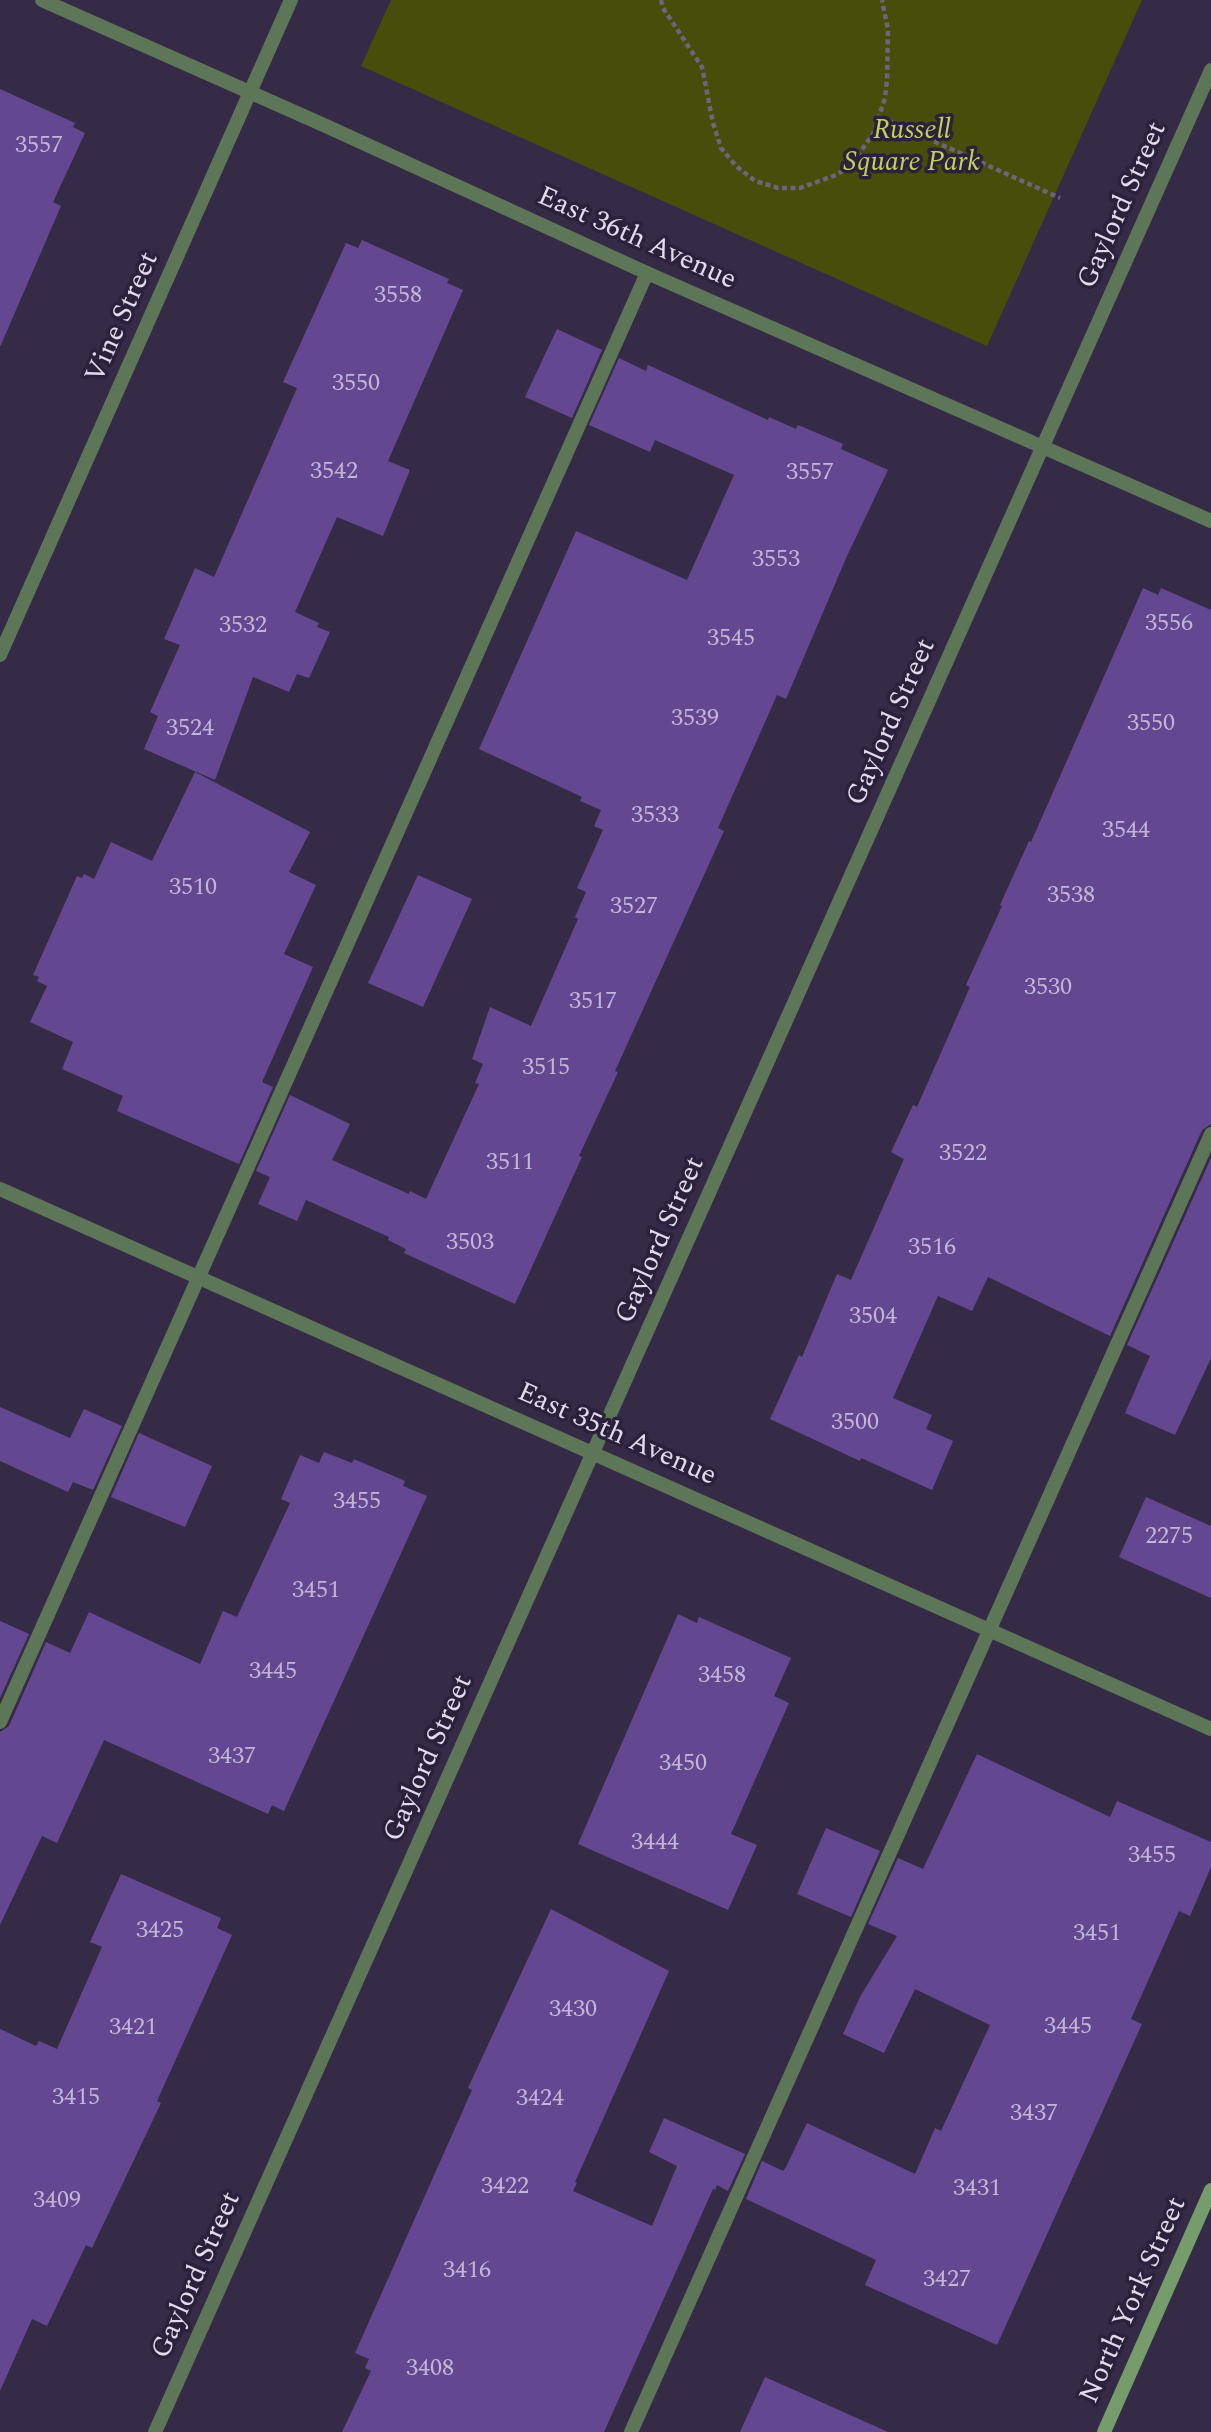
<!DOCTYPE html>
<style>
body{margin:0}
canvas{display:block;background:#352b47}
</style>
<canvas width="1211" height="2432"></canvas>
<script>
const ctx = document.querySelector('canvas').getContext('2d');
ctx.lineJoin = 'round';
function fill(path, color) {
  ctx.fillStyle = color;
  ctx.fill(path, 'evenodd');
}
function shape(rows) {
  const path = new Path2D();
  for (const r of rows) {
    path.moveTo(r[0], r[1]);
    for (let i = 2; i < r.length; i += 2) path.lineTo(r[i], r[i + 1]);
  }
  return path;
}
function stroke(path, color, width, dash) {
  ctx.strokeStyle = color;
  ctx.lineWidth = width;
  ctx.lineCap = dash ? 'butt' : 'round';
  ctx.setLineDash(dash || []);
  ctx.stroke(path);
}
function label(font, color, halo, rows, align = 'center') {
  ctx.font = font + ' Spectral,serif';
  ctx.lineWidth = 7;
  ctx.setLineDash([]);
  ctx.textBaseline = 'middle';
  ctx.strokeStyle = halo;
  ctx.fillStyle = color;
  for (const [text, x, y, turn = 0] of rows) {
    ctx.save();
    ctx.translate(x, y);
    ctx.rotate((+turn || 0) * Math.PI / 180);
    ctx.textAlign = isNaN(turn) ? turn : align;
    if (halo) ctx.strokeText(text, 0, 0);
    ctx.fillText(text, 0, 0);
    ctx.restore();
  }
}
const green = shape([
 [391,0,1142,0,987,346,361,66]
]);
const building = shape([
 [0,89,75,123,73,127,85,133,53,202,61,206,0,347],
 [362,240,449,279,447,283,463,290,388,461,410,470,383,536,337,517,295,612,319,623,317,627,330,632,309,678,297,674,289,692,253,677,215,780,144,749,158,716,150,712,180,645,164,639,195,568,214,577,297,388,283,382,346,243,358,248],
 [557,329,602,350,572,418,525,397],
 [619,358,646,371,648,365,768,420,769,417,796,429,798,425,843,444,841,449,888,470,847,556,786,699,777,695,718,828,724,831,615,1071,618,1072,579,1156,582,1157,515,1304,404,1253,406,1249,388,1240,389,1237,306,1200,297,1221,258,1204,270,1177,256,1171,290,1095,350,1124,332,1160,409,1194,410,1191,426,1199,479,1084,475,1083,483,1064,472,1059,490,1007,531,1026,578,919,575,917,586,892,577,888,603,830,594,826,601,810,580,801,582,797,479,749,576,531,687,580,734,475,655,440,650,452,589,425],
 [1143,588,1158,595,1161,588,1211,610,1211,1124,1202,1130,1110,1336,988,1277,972,1311,938,1296,893,1398,932,1415,926,1429,953,1441,932,1490,861,1458,860,1461,770,1419,799,1355,802,1357,837,1274,851,1280,904,1159,891,1152,913,1105,917,1107,970,987,966,985,1002,906,1000,905,1029,841,1031,842],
 [195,772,310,832,289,872,316,885,284,954,313,967,262,1082,273,1087,239,1164,117,1111,123,1096,62,1069,73,1042,30,1022,47,986,37,981,39,977,33,975,77,876,82,878,84,874,94,879,111,842,152,861],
 [418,875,472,899,423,1007,368,983],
 [1211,1158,1211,1358,1175,1435,1125,1413,1150,1356,1127,1345],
 [0,1407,70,1438,84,1409,122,1426,93,1490,73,1482,68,1492,0,1461],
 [139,1433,212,1466,185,1527,111,1497],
 [324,1452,352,1463,354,1459,405,1481,403,1486,427,1496,284,1811,272,1805,268,1814,104,1740,57,1843,42,1836,0,1925,0,1732,9,1726,46,1642,70,1653,89,1612,200,1664,223,1611,237,1617,290,1503,281,1499,300,1455,319,1463],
 [1146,1497,1211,1526,1211,1598,1119,1557],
 [678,1614,697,1623,699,1617,791,1658,774,1696,789,1703,731,1834,757,1845,728,1910,578,1844],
 [0,1621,29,1634,0,1698],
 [977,1754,1110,1817,1117,1801,1211,1842,1211,1867,1190,1916,1179,1911,1131,2019,1142,2024,997,2345,865,2285,876,2260,746,2199,762,2161,783,2171,786,2167,807,2123,915,2174,935,2128,941,2131,990,2025,915,1989,884,2053,843,2034,860,1997,897,1936,868,1924,898,1858,923,1869],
 [826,1828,880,1851,851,1917,797,1894],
 [121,1874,221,1918,217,1928,232,1935,157,2101,161,2103,92,2248,86,2245,47,2326,32,2319,0,2391,0,2029,36,2046,39,2041,57,2049,102,1947,90,1942],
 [551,1909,669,1971,575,2182,577,2183,573,2191,652,2226,677,2166,649,2152,664,2118,745,2154,728,2191,717,2185,715,2190,713,2189,604,2432,342,2432,371,2371,365,2368,369,2359,355,2353,472,2090,468,2088],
 [765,2377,888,2432,740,2432]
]);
const path = shape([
 [661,0,663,8,702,67,713,123,721,148,736,166,755,181,778,188,800,188,836,175,850,166,873,134,885,98,887,80,888,30,882,0],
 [880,117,1060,198]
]);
const service = shape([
 [0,1722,647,273],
 [631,2432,1211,1134]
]);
const minor = shape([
 [42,0,326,126,647,273,1211,521],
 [0,655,291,0],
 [0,1189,1211,1729],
 [155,2432,1211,70]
]);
const secondary = shape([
 [1104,2432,1211,2190]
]);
const numberNames = [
 ["3557",39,147],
 ["3558",398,297],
 ["3550",356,385],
 ["3542",334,473],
 ["3557",810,474],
 ["3553",776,561],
 ["3556",1169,625],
 ["3532",243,627],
 ["3545",731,640],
 ["3539",695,720],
 ["3550",1151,725],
 ["3524",190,730],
 ["3533",655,817],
 ["3544",1126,832],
 ["3510",193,889],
 ["3538",1071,897],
 ["3527",634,908],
 ["3530",1048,989],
 ["3517",593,1003],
 ["3515",546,1069],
 ["3522",963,1155],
 ["3511",510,1164],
 ["3503",470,1244],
 ["3516",932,1249],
 ["3504",873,1318],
 ["3500",855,1424],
 ["3455",357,1503],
 ["2275",1169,1538],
 ["3451",316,1592],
 ["3445",273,1673],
 ["3458",722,1677],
 ["3437",232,1758],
 ["3450",683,1765],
 ["3444",655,1844],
 ["3455",1152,1857],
 ["3425",160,1932],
 ["3451",1097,1935],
 ["3430",573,2011],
 ["3445",1068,2028],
 ["3421",133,2029],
 ["3415",76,2099],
 ["3424",540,2100],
 ["3437",1034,2115],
 ["3422",505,2188],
 ["3431",977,2190],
 ["3409",57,2202],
 ["3416",467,2272],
 ["3427",947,2281],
 ["3408",430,2370]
];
const parkNames = [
 ["Russell",912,133],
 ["Square Park",912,165]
];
const streetNames = [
 ["Gaylord Street",1124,206,-66],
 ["East 36th Avenue",636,240,24],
 ["Vine Street",124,318,-66],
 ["Gaylord Street",893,723,-66],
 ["Gaylord Street",662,1241,-66],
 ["East 35th Avenue",616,1436,24],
 ["Gaylord Street",430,1759,-66],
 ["Gaylord Street",198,2276,-66],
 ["North York Street",1135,2301,-66]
];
fill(green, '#474e0a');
fill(building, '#644791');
stroke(path, '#6d647d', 4.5, [5, 3.5]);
stroke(service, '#5e7658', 14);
stroke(minor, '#5e7658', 14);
stroke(secondary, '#769c6c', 14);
label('24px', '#c2b6d6', null, numberNames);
label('italic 28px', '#c1d258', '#2b213c', parkNames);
label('28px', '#e1dbed', '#2b213c', streetNames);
</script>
